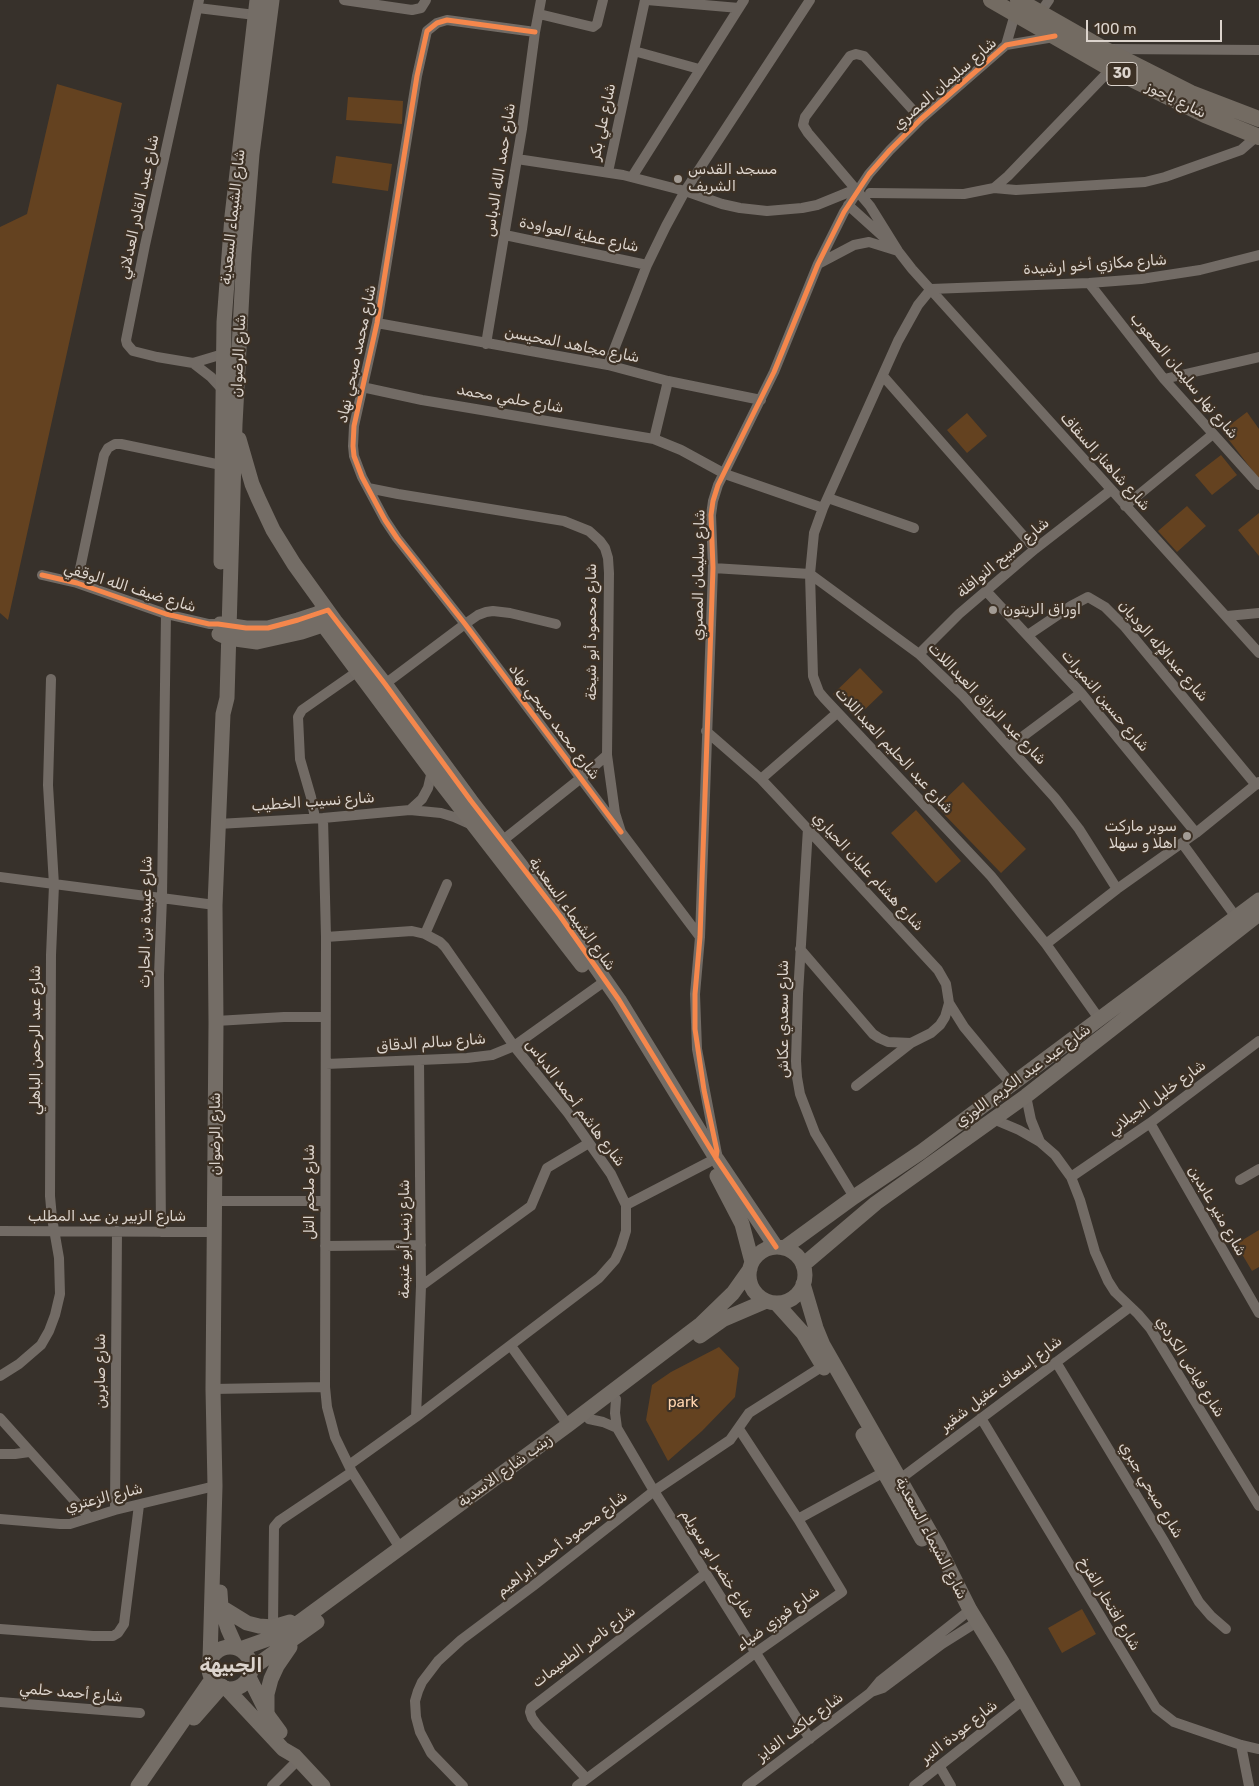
<!DOCTYPE html>
<meta charset="utf-8">
<style>
body{margin:0}
#map{position:relative;width:1259px;height:1786px;overflow:hidden;background:#37312b;font-family:Rubik,sans-serif}
canvas{display:block}
.scale{position:absolute;left:1086px;top:20px;width:136px;height:22px;box-sizing:border-box;border:2px solid #dcd4cd;border-top:0;padding-left:6px;font-size:15px;line-height:18px;white-space:nowrap;color:#dcd4cd;-webkit-text-stroke:4px #3d3125;paint-order:stroke}
</style>
<div id="map">
<canvas width="1259" height="1786"></canvas>
<div class="scale">100 m</div>
</div>
<script>
const ctx = document.querySelector('canvas').getContext('2d');
ctx.lineJoin = 'round';
function fill(path, color) {
  ctx.fillStyle = color;
  ctx.fill(path, 'evenodd');
}
function shape(rows) {
  const path = new Path2D();
  for (const r of rows) {
    if (r.length === 3) {
      path.moveTo(r[0] + r[2], r[1]);
      path.arc(r[0], r[1], r[2], 0, 2 * Math.PI);
      continue;
    }
    path.moveTo(r[0], r[1]);
    for (let i = 2; i < r.length; i += 2) path.lineTo(r[i], r[i + 1]);
  }
  return path;
}
function stroke(path, color, width, dash) {
  ctx.strokeStyle = color;
  ctx.lineWidth = width;
  ctx.lineCap = dash ? 'butt' : 'round';
  ctx.setLineDash(dash || []);
  ctx.stroke(path);
}
function label(font, color, halo, rows, align = 'center') {
  ctx.font = font + ' Rubik,"Noto Naskh Arabic",sans-serif';
  ctx.lineWidth = 4.5;
  ctx.setLineDash([]);
  ctx.textBaseline = 'middle';
  ctx.strokeStyle = halo;
  ctx.fillStyle = color;
  for (const [text, x, y, turn = 0] of rows) {
    ctx.save();
    ctx.translate(x, y);
    ctx.rotate((+turn || 0) * Math.PI / 180);
    ctx.textAlign = isNaN(turn) ? turn : align;
    if (halo) ctx.strokeText(text, 0, 0);
    ctx.fillText(text, 0, 0);
    ctx.restore();
  }
}
const green = shape([
 [57,84,122,103,8,620,0,613,0,227,27,214],
 [348,97,403,101,402,124,346,120],
 [336,156,392,164,388,191,332,183],
 [1247,412,1259,429,1259,479,1222,431],
 [967,413,987,436,967,453,947,430],
 [1221,455,1237,475,1212,495,1195,475],
 [1187,506,1206,526,1177,552,1158,531],
 [1259,513,1259,556,1238,530],
 [860,668,883,692,856,718,833,694],
 [963,782,1026,849,1001,873,937,807],
 [916,810,961,861,936,883,891,833],
 [1259,1230,1259,1267,1252,1271,1236,1244],
 [719,1347,739,1368,735,1397,702,1431,668,1461,646,1420,652,1385,671,1372],
 [1082,1609,1096,1634,1062,1653,1048,1628]
]);
const street = shape([
 [199,0,145,245,126,340,127,344,133,351,157,357,193,363,223,354],
 [344,0,412,10,421,8,426,0],
 [647,0,739,8],
 [198,8,255,15],
 [1040,13,1049,0],
 [539,14,593,27,597,24,603,0],
 [535,32,447,20,437,23,427,31,417,76,377,323,354,426,353,446,354,456,362,477,385,520,397,538,465,624,621,832],
 [1006,45,1015,14],
 [1110,49,1259,50],
 [634,51,699,69],
 [921,119,864,56,856,54,850,56,805,117,803,125,808,133,870,206,898,251,912,269,1259,653],
 [517,159,623,175,685,191,722,204,740,208,767,211,802,208,817,205,849,192,857,191],
 [608,172,645,0],
 [632,177,744,0],
 [994,188,1008,176,1111,69],
 [870,193,964,194,994,188,1016,190,1145,182,1165,177,1241,150,1257,136],
 [848,205,888,241],
 [505,235,647,265],
 [818,264,854,245,869,242,898,251],
 [1089,283,1164,379,1259,485],
 [931,289,918,305,898,341,823,508,814,533,810,574,813,676,819,692,824,698,991,876,1046,944,1100,1020],
 [931,289,1089,283,1141,279,1200,270,1259,255],
 [377,323,608,365,668,381,761,400],
 [486,344,522,129,535,32,541,0],
 [193,363,211,377,222,389],
 [608,365,647,265,666,226,685,191,810,0],
 [883,376,1035,549],
 [1164,379,1259,357],
 [362,387,422,400,654,439,681,450,725,474,823,508],
 [654,439,668,381],
 [368,488,398,494,564,521,589,531,600,541,605,548,608,558,609,573,607,755,615,813,621,832,700,937],
 [828,498,914,528],
 [1125,506,1213,434],
 [713,568,810,574,919,654,963,696,1055,798,1079,829,1117,889],
 [42,575,77,583,166,614,209,624,218,624],
 [77,583,104,455,108,448,115,444,121,444,221,465],
 [987,592,1081,693,1196,833],
 [1227,616,1259,613],
 [1028,635,1071,606,1088,597,1105,607,1125,627,1256,785],
 [919,654,959,614,1035,549,1111,490],
 [385,684,465,624,478,615,486,612,493,611,510,613,556,624],
 [706,731,761,779,778,797,938,970,946,984,949,1003,945,1017,940,1025,931,1033,911,1043,856,1086],
 [1010,746,1081,693],
 [761,779,837,713],
 [410,810,422,799,428,788,432,771],
 [315,818,311,797,300,759,298,717,302,710,358,671],
 [323,818,326,937,325,1387,327,1407,335,1437,352,1472,400,1548],
 [218,824,323,818,410,810,441,813,454,817,472,825],
 [808,828,798,994,796,1061,797,1077,800,1094,815,1133,854,1197],
 [502,841,581,778,607,755],
 [1182,843,1236,917],
 [0,877,215,905],
 [425,934,447,884],
 [326,937,412,931,425,934,440,942,445,947,514,1046,568,1113,611,1174,626,1205,626,1231,621,1247,615,1260,599,1278,416,1417,349,1465],
 [1046,944,1117,889,1196,833,1259,782],
 [800,949,873,1034,879,1038,888,1042,911,1043],
 [949,1003,964,1027,1012,1085],
 [216,1021,284,1017,325,1017],
 [326,1064,467,1058,492,1055,514,1046,605,981],
 [1026,1096,1031,1120,1040,1142],
 [993,1119,1019,1130,1040,1142,1055,1155,1071,1177,1080,1200,1095,1252,1108,1281,1115,1292,1138,1314,1150,1328,1259,1506],
 [1150,1123,1259,1313],
 [1071,1177,1150,1123,1259,1041],
 [1240,1180,1259,1169],
 [215,1201,325,1201],
 [626,1205,709,1162,716,1158,717,1154,697,1049,695,994,700,937,713,568,711,515,713,501,718,485,774,372,818,264,844,212,869,174,890,150,921,119,1006,45,1054,37],
 [0,1231,215,1232],
 [161,1232,159,975,162,897,166,614],
 [325,1246,421,1245],
 [421,1286,531,1206,547,1168,589,1143],
 [511,1346,568,1425],
 [1056,1362,1164,1541,1199,1602,1211,1616,1226,1629],
 [0,1376,19,1364,41,1345,49,1331,55,1315,60,1294,59,1258,52,1218,50,1196,51,955,54,885,48,785,51,679],
 [213,1389,325,1387],
 [616,1399,615,1413,617,1428,654,1491,810,1739],
 [416,1417,421,1286,419,1060],
 [0,1418,89,1517],
 [981,1418,1156,1708,1174,1722,1241,1745,1259,1749],
 [589,1419,603,1422,617,1428],
 [0,1454,15,1454,29,1452],
 [896,1482,1130,1307],
 [115,1510,117,1231],
 [0,1519,60,1524,70,1524,115,1510,215,1486],
 [798,1519,884,1472],
 [273,1627,274,1527,279,1521,352,1472],
 [0,1629,93,1636,113,1636,118,1633,124,1624,139,1505],
 [871,1692,883,1688,942,1644,977,1622],
 [0,1702,140,1713],
 [1241,1745,1249,1786],
 [940,1767,951,1786],
 [586,1778,537,1725,532,1718,530,1712,531,1708,706,1573],
 [272,1786,298,1760],
 [463,1786,431,1753,420,1732,416,1717,415,1701,418,1691,422,1682,438,1661,461,1640,533,1586,654,1491,730,1440,749,1413,823,1366],
 [577,1786,755,1653,842,1592,798,1519,739,1429],
 [747,1786,870,1693,880,1681,970,1610],
 [914,1786,1023,1700]
]);
const secondary = shape([
 [239,439,252,484,258,498,273,530,294,564,335,621,385,684,471,801,560,916,619,1000,716,1158,776,1247],
 [221,562,224,322,232,216,257,0],
 [318,613,324,626,432,771,582,965],
 [220,624,246,628,268,628,298,620,326,611],
 [219,634,228,638,257,642,302,632,332,622],
 [717,1176,742,1224,752,1262],
 [777,1275,28],
 [784,1248,854,1197,921,1152,1259,900],
 [803,1265,876,1203,1026,1096,1259,914],
 [803,1284,816,1328,823,1345,939,1548,970,1610,1002,1662,1073,1786],
 [776,1303,803,1333,824,1368],
 [700,1336,724,1319,766,1301],
 [863,1435,922,1539],
 [220,1592,221,1607,228,1629,236,1647],
 [221,1607,247,1623,259,1626,273,1627,290,1622],
 [230,1668,21],
 [240,1649,271,1638,298,1623,568,1425,701,1324,733,1293,750,1269],
 [210,1660,215,1486,213,1389,216,1023,215,905,223,714,227,698,235,424,244,254,252,154,272,0],
 [251,1669,317,1622],
 [249,1677,269,1717,280,1732],
 [226,1688,283,1749,295,1756,323,1786],
 [267,1711,267,1694,271,1679,277,1666,290,1647],
 [194,1718,222,1686],
 [138,1786,212,1679]
]);
const primary = shape([
 [991,0,1111,69,1205,115,1259,137],
 [1018,0,1104,49,1191,93,1259,119]
]);
const cycleway = shape([
 [535,32,447,20,437,23,427,31,417,76,377,323,354,426,353,446,354,456,362,477,385,520,397,538,465,624,621,832],
 [42,575,77,583,166,614,209,624,218,624,246,628,268,628,298,620,328,610,385,684,471,801,560,916,619,1000,716,1158,776,1247],
 [716,1158,717,1151,704,1090,695,1029,695,994,700,937,713,568,711,515,713,501,718,485,774,372,818,264,844,212,869,174,890,150,921,119,1006,45,1055,36]
]);
const markers = [
 [678,179,5,"#a29b94"],
 [993,610,5,"#a29b94"],
 [1187,836,5,"#a29b94"]
];
const shields = [
 [1122,74,30]
];
const shieldNames = [
 ["30",1122,74]
];
const streetNames = [
 ["شارع سليمان المصري",945,84,-41],
 ["شارع ياجوز",1176,100,26],
 ["شارع علي بكر",603,122,-78],
 ["شارع حمد الله الدباس",500,170,-81],
 ["شارع عبد القادر العدلاني",139,207,-78],
 ["شارع الشيماء السعدية",233,217,-84],
 ["شارع عطية العواودة",579,235,12],
 ["شارع مكازي أخو ارشيدة",1095,265,-4],
 ["شارع مجاهد المحيسن",572,345,11],
 ["شارع محمد صبحي نهاد",357,354,-78],
 ["شارع الرضوان",239,356,-87],
 ["شارع نهار سليمان الصعوب",1184,376,50],
 ["شارع حلمي محمد",510,399,10],
 ["شارع شاهناز السقاف",1105,462,48],
 ["شارع صبيح النوافلة",1003,558,-40],
 ["شارع سليمان المصري",699,575,-89],
 ["شارع ضيف الله الوقفي",130,588,17],
 ["شارع محمود أبو شيخة",592,632,-90],
 ["شارع عبدالإله الوديان",1163,651,49],
 ["شارع حسين النميرات",1105,701,50],
 ["شارع عبد الرزاق العبداللات",987,704,46],
 ["شارع محمد صبحي نهاد",554,722,53],
 ["شارع عبد الحليم العبداللات",894,751,47],
 ["شارع نسيب الخطيب",313,802,-4],
 ["شارع هشام عليان الحياري",868,872,47],
 ["شارع الشيماء السعدية",572,914,54],
 ["شارع عبيدة بن الحارث",146,922,-89],
 ["شارع سعدي عكاش",784,1019,-90],
 ["شارع عبد الرحمن الباهلي",36,1040,-90],
 ["شارع سالم الدقاق",431,1043,-4],
 ["شارع عيد عبد الكريم اللوزي",1023,1076,-36],
 ["شارع خليل الجيلاني",1157,1098,-36],
 ["شارع هاشم أحمد الدباس",575,1103,53],
 ["شارع الرضوان",216,1134,-90],
 ["شارع ملحم التل",310,1192,-90],
 ["شارع منير عابدين",1217,1211,60],
 ["شارع الزبير بن عبد المطلب",107,1217],
 ["شارع زينب أبو غنيمة",405,1239,-90],
 ["شارع فياض الكردي",1190,1367,58],
 ["شارع صابرين",101,1371,-90],
 ["شارع إسعاف عقيل شقير",1001,1384,-37],
 ["زينب شارع الاسدية",505,1471,-36],
 ["شارع صبحي جبري",1151,1490,59],
 ["شارع الزعتري",104,1498,-14],
 ["شارع الشيماء السعدية",931,1538,62],
 ["شارع محمود أحمد إبراهيم",562,1544,-38],
 ["شارع خضر ابو سويلم",717,1564,58],
 ["شارع افتخار الفرخ",1109,1604,59],
 ["شارع فوزي ضياء",778,1619,-36],
 ["شارع ناصر الطعيمات",584,1647,-37],
 ["شارع أحمد حلمي",71,1693,5],
 ["شارع عاكف الفايز",800,1727,-37],
 ["شارع عودة النبر",959,1732,-38]
];
const poiNames = [
 ["مسجد القدس",688,170],
 ["الشريف",688,187],
 ["اوراق الزيتون",1003,610],
 ["سوبر ماركت",1177,827,"right"],
 ["اهلا و سهلا",1177,844,"right"]
];
const parkNames = [
 ["park",683,1403]
];
const districtNames = [
 ["الجبيهة",231,1666]
];
fill(green, '#644220');
stroke(street, '#726b65', 10);
stroke(secondary, '#746d66', 15);
stroke(primary, '#736b62', 16);
stroke(cycleway, '#f5874c', 5);
for (const [x, y, r, color] of markers) {
  const dot = new Path2D();
  dot.arc(x, y, r, 0, 2 * Math.PI);
  ctx.fillStyle = color;
  ctx.fill(dot);
  stroke(dot, '#3d3125', 2);
}
for (const [x, y, w] of shields) {
  const box = new Path2D();
  box.roundRect(x - w / 2, y - 11.5, w, 23, 4);
  ctx.fillStyle = '#3d3125';
  ctx.fill(box);
  stroke(box, '#dcd4cd', 1);
}
label('bold 14px', '#dcd4cd', null, shieldNames);
label('15px', '#dcd4cd', '#3d3125', streetNames);
label('15px', '#dcd4cd', '#3d3125', poiNames, 'left');
label('15px', '#fed4ae', '#3d3125', parkNames);
label('bold 20px', '#dcd4cd', '#3d3125', districtNames);
</script>
